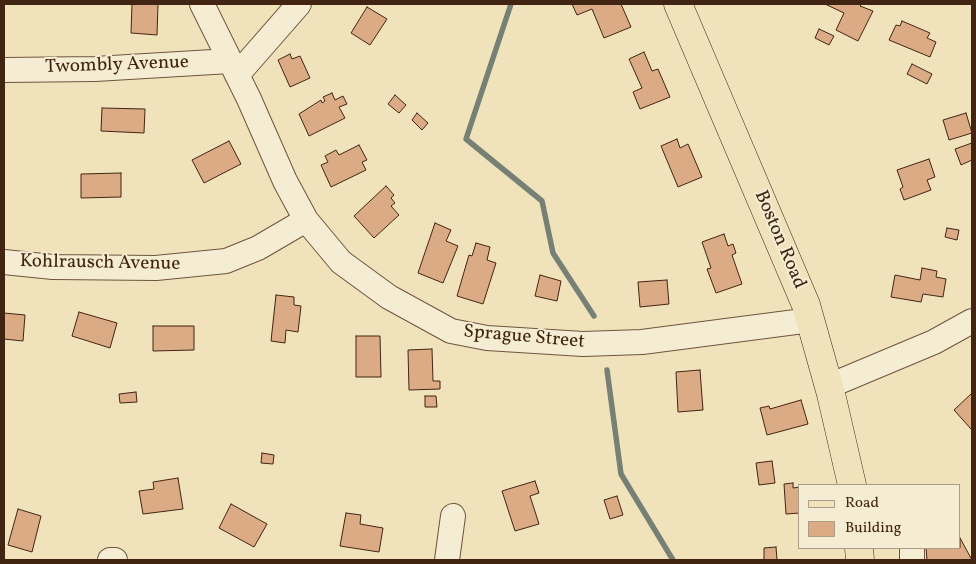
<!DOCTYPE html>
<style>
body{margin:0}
#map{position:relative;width:976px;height:564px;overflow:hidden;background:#f0e3bc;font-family:Vollkorn,serif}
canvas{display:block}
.frame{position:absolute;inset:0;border:5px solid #422412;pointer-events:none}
.legend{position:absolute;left:798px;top:484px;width:162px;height:65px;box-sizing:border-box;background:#f5edd3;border:1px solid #ad9d86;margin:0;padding:6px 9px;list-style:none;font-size:15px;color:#422412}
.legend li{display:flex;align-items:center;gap:10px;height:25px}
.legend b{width:25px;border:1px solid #ad9d86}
</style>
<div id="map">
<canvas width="976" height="564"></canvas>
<div class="frame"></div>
<ul class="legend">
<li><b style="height:6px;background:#f0e3bc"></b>Road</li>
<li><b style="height:14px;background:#dbab85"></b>Building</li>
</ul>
</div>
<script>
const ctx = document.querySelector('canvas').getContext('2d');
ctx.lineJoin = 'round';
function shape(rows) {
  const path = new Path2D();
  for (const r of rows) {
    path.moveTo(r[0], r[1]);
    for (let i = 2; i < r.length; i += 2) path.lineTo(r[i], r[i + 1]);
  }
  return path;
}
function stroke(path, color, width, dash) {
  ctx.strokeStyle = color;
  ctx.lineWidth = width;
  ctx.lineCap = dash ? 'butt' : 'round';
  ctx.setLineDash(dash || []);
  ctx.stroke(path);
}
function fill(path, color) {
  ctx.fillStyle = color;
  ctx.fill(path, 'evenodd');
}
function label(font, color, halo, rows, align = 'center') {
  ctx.font = font + ' Vollkorn,serif';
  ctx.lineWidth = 4;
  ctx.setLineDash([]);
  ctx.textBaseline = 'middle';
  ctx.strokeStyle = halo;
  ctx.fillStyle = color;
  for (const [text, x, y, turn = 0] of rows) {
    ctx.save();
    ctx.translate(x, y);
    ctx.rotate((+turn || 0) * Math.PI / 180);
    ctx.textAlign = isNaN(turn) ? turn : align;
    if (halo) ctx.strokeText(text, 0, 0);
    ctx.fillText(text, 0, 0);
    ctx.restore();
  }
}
const stream = shape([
 [511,4,466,139,542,201,553,253,594,316],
 [607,370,621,474,673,560]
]);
const building = shape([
 [132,4,158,4,157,35,131,33,132,4],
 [572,4,621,4,631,27,604,38,592,9,577,15,572,4],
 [825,4,862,4,860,6,873,11,858,41,836,30,844,13,825,4],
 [367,7,387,19,370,45,351,33,367,7],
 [902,21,930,33,927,38,936,42,930,57,889,40,896,25,900,26,902,21],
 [819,29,834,36,829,45,815,38,819,29],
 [644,52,652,71,658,69,670,97,640,109,633,92,642,88,629,59,644,52],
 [290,54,292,59,300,56,310,78,290,87,278,60,290,54],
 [912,64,932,74,927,84,907,74,912,64],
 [332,93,335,100,343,96,347,104,339,107,345,118,309,136,299,114,321,100,322,103,325,101,323,97,332,93],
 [395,95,406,105,399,113,388,104,395,95],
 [102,108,145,109,144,133,101,131,102,108],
 [417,113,428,123,422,130,412,120,417,113],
 [966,113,972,133,949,140,943,120,966,113],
 [677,139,680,148,688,144,702,177,678,187,661,146,677,139],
 [229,141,241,164,204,183,192,160,229,141],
 [972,143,972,160,961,165,955,149,972,143],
 [359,145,367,160,362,162,366,170,331,187,321,165,328,162,325,156,336,150,339,155,359,145],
 [929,159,935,177,927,180,931,190,904,200,900,189,903,187,897,170,929,159],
 [121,173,121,197,81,198,81,174,121,173],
 [386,186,394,195,391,198,395,203,391,206,399,215,374,238,354,216,386,186],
 [435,223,451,230,446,241,458,246,443,283,418,273,435,223],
 [947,228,959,230,957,240,945,237,947,228],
 [724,234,728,246,733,244,736,253,732,255,742,284,716,293,707,269,711,268,702,242,724,234],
 [476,243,490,247,487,260,496,263,483,304,457,296,469,255,472,256,476,243],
 [922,268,937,271,936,277,946,279,943,297,923,294,921,302,891,297,895,275,920,280,922,268],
 [540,275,561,281,557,301,535,296,540,275],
 [667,280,669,304,640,307,638,282,667,280],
 [276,295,294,297,294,305,301,306,298,332,286,330,285,343,271,341,276,295],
 [79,312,117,323,110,348,72,336,79,312],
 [4,313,25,315,23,341,4,339,4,313],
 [153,326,194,326,194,350,153,351,153,326],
 [356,336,380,336,381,377,356,377,356,336],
 [432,349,433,381,440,381,440,389,409,390,408,350,432,349],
 [700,370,703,410,678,412,676,372,700,370],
 [136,392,137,402,120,403,119,394,136,392],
 [972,393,972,428,971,429,954,410,972,393],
 [425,396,436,396,437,407,425,407,425,396],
 [801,400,808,424,767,435,760,408,769,406,770,409,801,400],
 [262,453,274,455,273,464,261,463,262,453],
 [772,461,775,483,759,485,756,463,772,461],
 [178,478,183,509,143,514,139,491,154,489,153,482,178,478],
 [535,481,539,493,530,496,539,524,515,531,502,491,535,481],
 [793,483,793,488,800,487,800,513,786,514,784,484,793,483],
 [617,496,623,515,610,519,604,500,617,496],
 [231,504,267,524,254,547,219,528,231,504],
 [18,509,41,516,32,552,8,545,18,509],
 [346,513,361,515,360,524,383,528,379,552,340,546,346,513],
 [960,538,972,560,927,560,926,548,960,548,960,538],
 [776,547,777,560,764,560,764,548,776,547]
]);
const minor = shape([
 [202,4,249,99,285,181,306,220,341,262,389,297,451,331,487,338,583,344,642,342,811,320],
 [4,70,95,69,230,61],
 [237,75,299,4],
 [4,262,53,267,156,268,226,261,258,248,306,220],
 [829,386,934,342,972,321],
 [110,560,115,560],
 [447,560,453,516],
 [912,560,912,548]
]);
const major = shape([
 [678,4,806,305,831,394,852,485],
 [859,548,860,560]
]);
const streetNames = [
 ["Twombly Avenue",117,66,-2],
 ["Boston Road",779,240,67],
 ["Kohlrausch Avenue",100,264,1],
 ["Sprague Street",524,338,5]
];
stroke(stream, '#778074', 5.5);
fill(building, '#dbab85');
stroke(building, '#422412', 1);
stroke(minor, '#6e543c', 26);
stroke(major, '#422412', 29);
stroke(minor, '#f5edd3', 24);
stroke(major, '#f0e3bc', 28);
label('19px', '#422412', '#f5edd3', streetNames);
</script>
